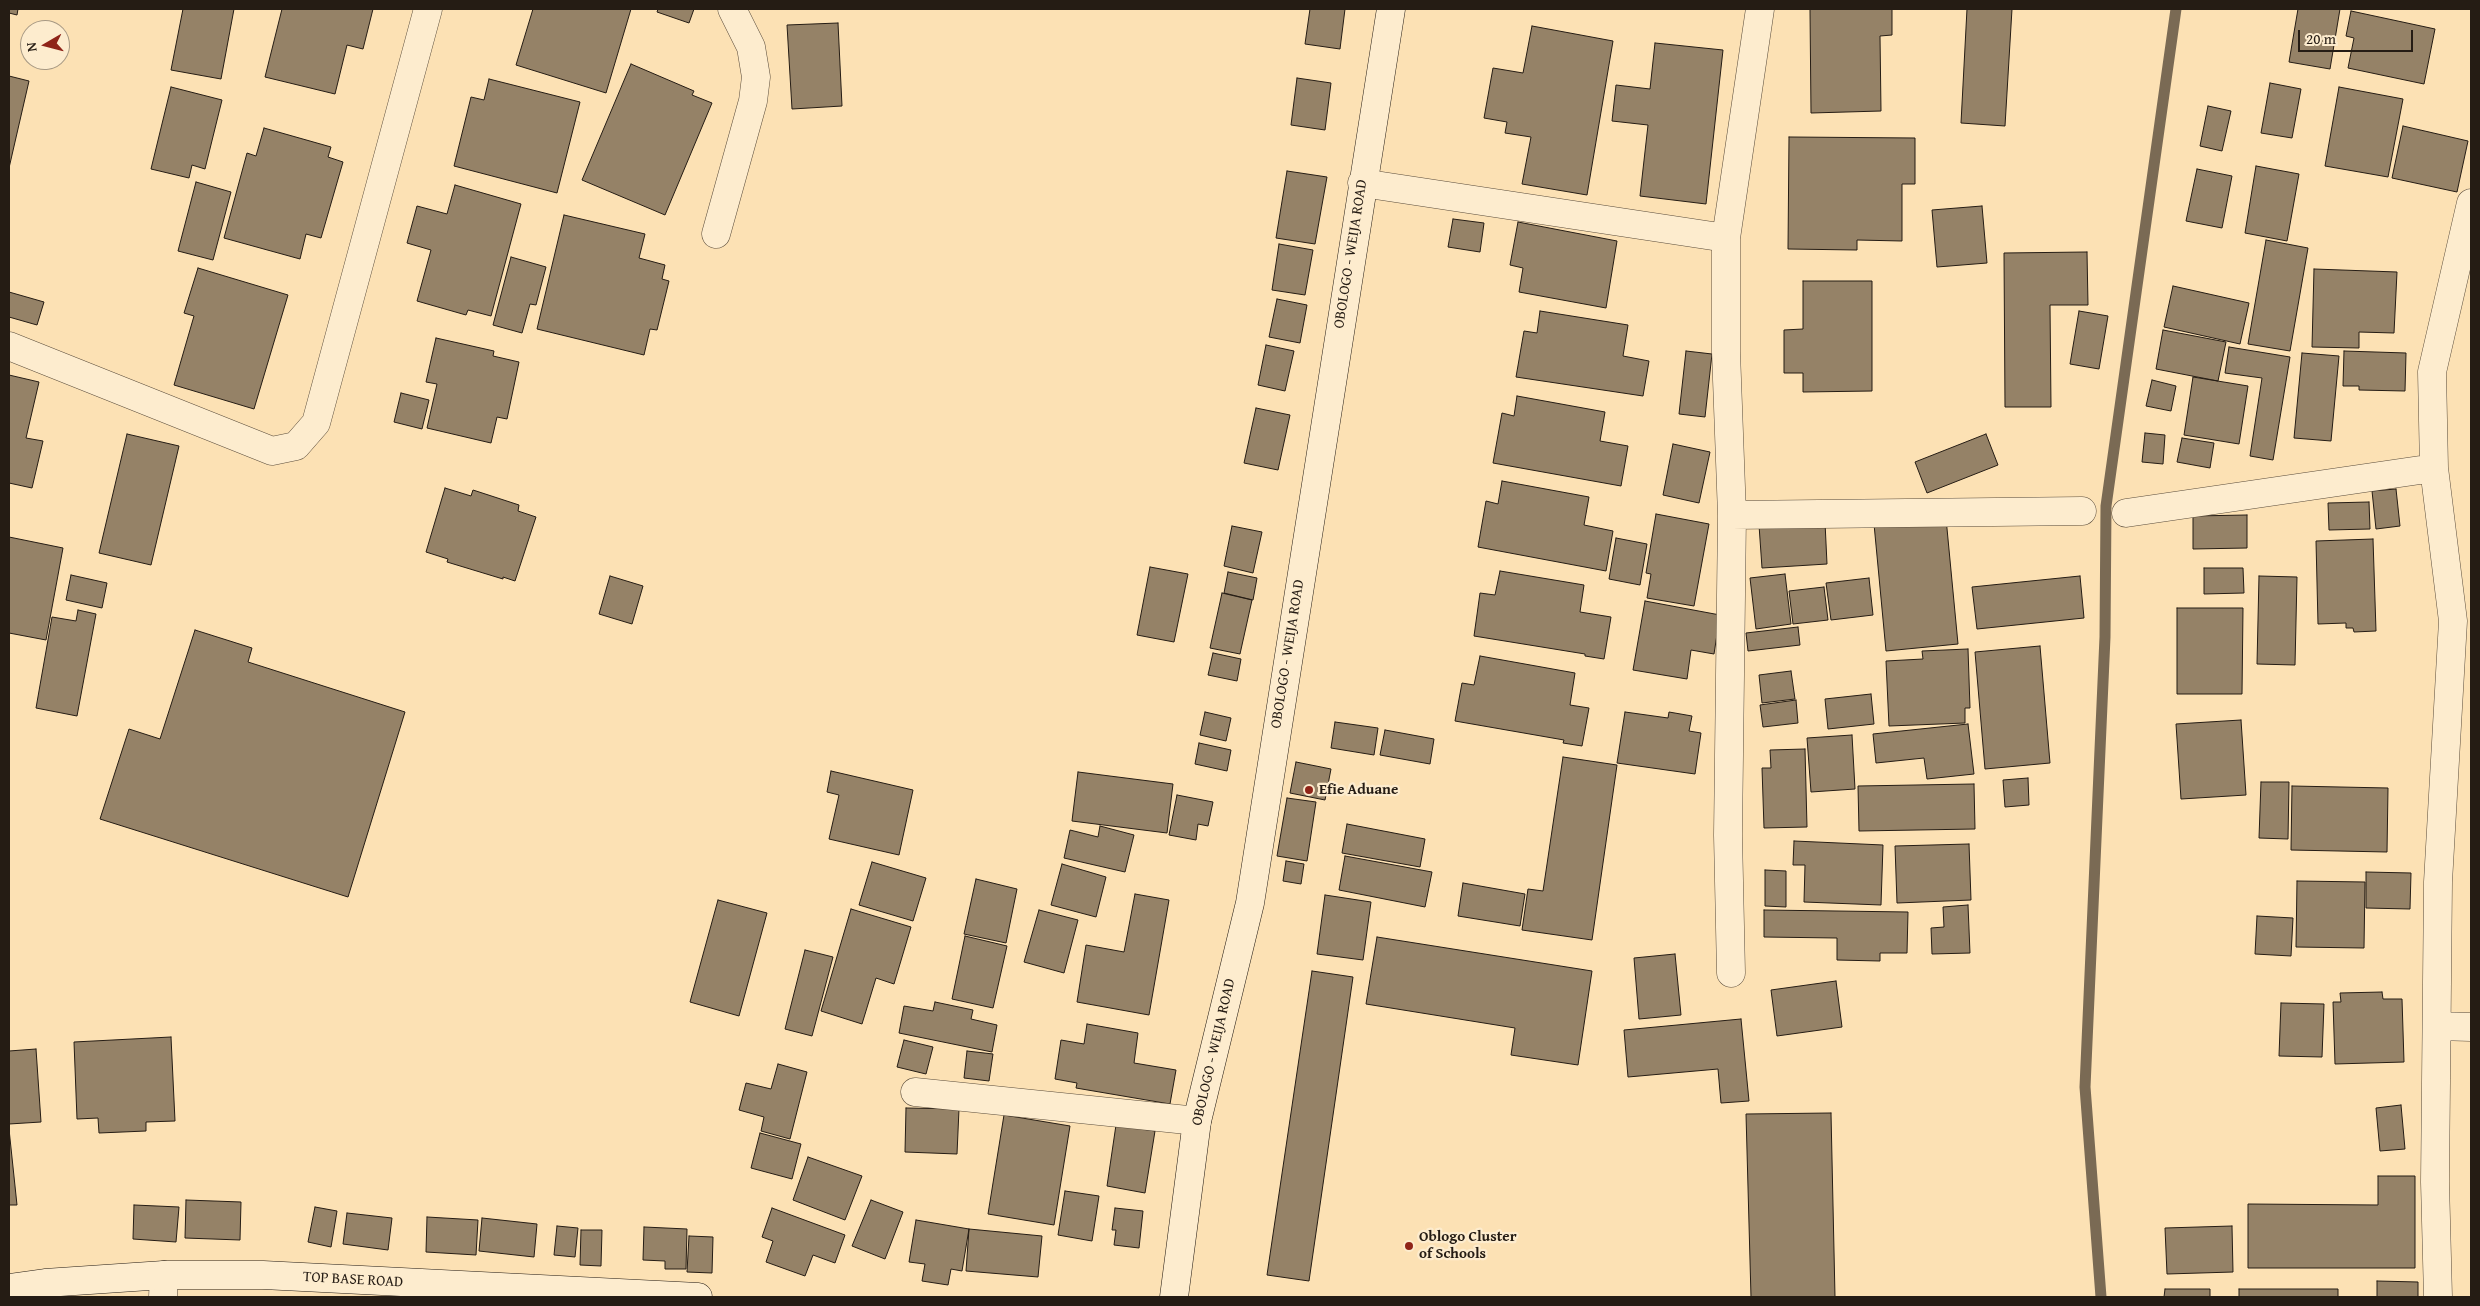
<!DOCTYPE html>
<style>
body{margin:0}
#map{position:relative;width:2480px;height:1306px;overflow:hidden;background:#fce1b4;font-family:"Gentium Book Plus",serif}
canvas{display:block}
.frame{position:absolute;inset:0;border:10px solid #251c14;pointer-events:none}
.north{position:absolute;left:20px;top:20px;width:50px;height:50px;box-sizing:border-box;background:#fdecce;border:1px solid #a79984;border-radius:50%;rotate:262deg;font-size:14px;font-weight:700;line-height:20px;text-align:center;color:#251c14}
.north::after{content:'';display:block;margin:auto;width:18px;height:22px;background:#8f2418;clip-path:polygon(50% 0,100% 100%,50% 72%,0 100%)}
.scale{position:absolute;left:2298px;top:30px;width:115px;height:22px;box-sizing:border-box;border:2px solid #251c14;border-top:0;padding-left:6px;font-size:15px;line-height:18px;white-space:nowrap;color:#251c14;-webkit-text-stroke:4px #fdecce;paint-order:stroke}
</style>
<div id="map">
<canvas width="2480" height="1306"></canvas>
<div class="frame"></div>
<div class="north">N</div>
<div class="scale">20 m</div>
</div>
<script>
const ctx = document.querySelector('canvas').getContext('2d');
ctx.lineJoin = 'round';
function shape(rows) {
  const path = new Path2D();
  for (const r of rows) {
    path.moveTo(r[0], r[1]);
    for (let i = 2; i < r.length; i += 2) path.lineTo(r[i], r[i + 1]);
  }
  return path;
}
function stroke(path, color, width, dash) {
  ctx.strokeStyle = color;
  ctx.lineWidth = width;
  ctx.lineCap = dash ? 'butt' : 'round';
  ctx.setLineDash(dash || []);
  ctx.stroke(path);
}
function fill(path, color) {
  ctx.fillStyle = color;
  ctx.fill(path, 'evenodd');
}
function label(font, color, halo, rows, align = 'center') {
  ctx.font = font + ' "Gentium Book Plus",serif';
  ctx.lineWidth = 4.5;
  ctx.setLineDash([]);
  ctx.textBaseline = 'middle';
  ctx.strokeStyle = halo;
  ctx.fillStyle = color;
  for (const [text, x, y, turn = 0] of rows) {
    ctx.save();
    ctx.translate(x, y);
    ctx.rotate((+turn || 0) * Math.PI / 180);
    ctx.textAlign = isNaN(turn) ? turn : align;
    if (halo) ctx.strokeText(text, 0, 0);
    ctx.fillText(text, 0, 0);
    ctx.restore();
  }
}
const stream = shape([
 [2101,1297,2085,1087,2105,637,2106,506,2176,9]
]);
const building = shape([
 [9,9,18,9,17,15,9,13,9,9],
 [183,9,234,9,221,79,171,70,183,9],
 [282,9,373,9,363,49,347,45,335,94,265,77,282,9],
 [533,9,631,9,606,93,516,65,533,9],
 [658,9,694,9,689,23,657,12,658,9],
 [1310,9,1345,9,1340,49,1305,44,1310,9],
 [1810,9,1892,9,1892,35,1880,36,1881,111,1811,113,1810,9],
 [1967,9,2012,9,2005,126,1961,123,1967,9],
 [2298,9,2340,9,2330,69,2289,62,2298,9],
 [2351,11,2435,29,2424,84,2348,68,2354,38,2346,36,2351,11],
 [838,23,842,106,792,109,787,25,838,23],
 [1532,26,1613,41,1587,195,1522,184,1531,137,1505,133,1507,122,1484,118,1493,68,1523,73,1532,26],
 [1655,43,1723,50,1706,204,1640,196,1648,125,1612,121,1616,85,1650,89,1655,43],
 [631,64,694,91,692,95,712,103,665,215,582,180,631,64],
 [9,76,29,81,9,168,9,76],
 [1297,78,1331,83,1325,130,1291,125,1297,78],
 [489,79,580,102,557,193,454,166,471,97,484,100,489,79],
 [2270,83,2301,89,2292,138,2261,133,2270,83],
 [171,87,222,100,205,169,192,165,189,178,151,169,171,87],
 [2339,87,2403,99,2388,177,2325,166,2339,87],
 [2208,106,2231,111,2222,151,2200,146,2208,106],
 [2403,126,2468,141,2457,192,2392,178,2403,126],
 [264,128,331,147,328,157,343,162,321,238,306,234,300,259,224,238,247,153,256,156,264,128],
 [1789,137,1915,138,1915,184,1902,184,1902,241,1857,240,1857,250,1788,249,1789,137],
 [2256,166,2299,174,2287,241,2245,233,2256,166],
 [2197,169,2232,176,2222,228,2186,221,2197,169],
 [1287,171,1327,177,1315,244,1276,238,1287,171],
 [196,182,231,192,213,260,178,251,196,182],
 [455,185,521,204,491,316,468,310,466,315,417,301,431,250,407,243,417,206,447,214,455,185],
 [1982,206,1987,263,1937,267,1932,210,1982,206],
 [564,215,645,234,639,258,665,265,662,279,669,281,657,330,650,329,644,355,537,329,564,215],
 [1453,219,1484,223,1480,252,1448,247,1453,219],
 [1518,222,1617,241,1606,308,1519,292,1523,268,1510,265,1518,222],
 [2266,240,2308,248,2290,351,2248,344,2266,240],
 [1279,244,1313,250,1305,295,1272,290,1279,244],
 [2087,252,2088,305,2050,305,2051,407,2005,407,2004,253,2087,252],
 [511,257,546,267,536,305,530,304,522,333,493,325,511,257],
 [198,268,288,295,254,409,174,385,194,316,184,313,198,268],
 [2314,269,2397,272,2394,333,2359,332,2359,348,2312,347,2314,269],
 [1803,281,1872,281,1872,391,1803,392,1803,373,1784,373,1784,330,1803,329,1803,281],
 [2173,286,2249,303,2240,344,2164,327,2173,286],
 [9,292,44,302,37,325,9,317,9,292],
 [1277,299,1307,305,1300,343,1269,337,1277,299],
 [1540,311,1628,325,1623,356,1649,361,1643,396,1516,377,1524,331,1537,333,1540,311],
 [2079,311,2108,316,2099,369,2070,364,2079,311],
 [2163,330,2226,342,2218,381,2156,369,2163,330],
 [436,338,494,351,493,356,519,362,507,419,497,417,491,443,427,428,437,384,426,382,436,338],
 [1266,345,1294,351,1285,391,1258,385,1266,345],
 [2229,347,2290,357,2273,460,2250,456,2262,378,2225,373,2229,347],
 [1686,351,1712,354,1705,417,1679,414,1686,351],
 [2344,351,2406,353,2405,391,2359,390,2359,386,2343,386,2344,351],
 [2302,353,2339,356,2331,441,2294,438,2302,353],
 [9,375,39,382,26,438,43,441,32,488,9,483,9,375],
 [2193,377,2248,386,2239,444,2184,435,2193,377],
 [2152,380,2176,386,2171,411,2146,406,2152,380],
 [401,393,429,400,422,429,394,422,401,393],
 [1517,396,1605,412,1600,441,1628,446,1621,486,1493,463,1502,413,1514,416,1517,396],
 [1256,408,1290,415,1278,470,1244,463,1256,408],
 [2145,433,2165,435,2163,464,2142,462,2145,433],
 [127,434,179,446,151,565,99,553,127,434],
 [1986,434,1998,465,1927,493,1915,462,1986,434],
 [2182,438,2214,443,2210,468,2177,462,2182,438],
 [1673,444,1710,452,1699,503,1663,495,1673,444],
 [1502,481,1589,497,1584,525,1613,531,1606,571,1478,547,1486,501,1498,504,1502,481],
 [445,488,471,496,473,490,519,505,518,511,536,517,515,581,503,577,503,579,447,562,448,559,426,552,445,488],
 [2396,489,2400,526,2376,529,2372,491,2396,489],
 [2369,502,2370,529,2329,530,2328,503,2369,502],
 [1656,514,1709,524,1694,606,1647,598,1651,574,1646,573,1656,514],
 [2247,515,2247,548,2193,549,2193,516,2247,515],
 [1946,518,1958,644,1886,651,1874,524,1946,518],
 [1825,522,1827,564,1762,568,1759,525,1825,522],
 [1232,526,1262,532,1253,573,1224,566,1232,526],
 [9,537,63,548,46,640,9,633,9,537],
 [1616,538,1647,544,1640,585,1609,579,1616,538],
 [2373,539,2376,631,2354,632,2353,628,2346,628,2346,623,2318,624,2316,541,2373,539],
 [1150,567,1188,574,1174,642,1137,635,1150,567],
 [2204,568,2243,568,2244,593,2204,594,2204,568],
 [1500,571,1584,585,1580,612,1611,617,1604,659,1585,656,1585,654,1474,636,1480,593,1495,595,1500,571],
 [1228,572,1257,578,1253,600,1224,593,1228,572],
 [1785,574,1791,624,1756,629,1750,578,1785,574],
 [71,575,107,583,102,608,66,600,71,575],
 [610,576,643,586,632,624,599,614,610,576],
 [2080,576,2084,618,1977,629,1972,587,2080,576],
 [2259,576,2297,577,2295,665,2257,664,2259,576],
 [1869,578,1873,615,1831,620,1826,583,1869,578],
 [1824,587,1828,620,1793,624,1789,591,1824,587],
 [1222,593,1252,600,1240,654,1210,648,1222,593],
 [1645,601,1720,615,1714,654,1691,650,1687,679,1633,670,1645,601],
 [2177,608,2243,608,2242,694,2177,694,2177,608],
 [78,610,96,614,77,716,36,708,52,617,76,621,78,610],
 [1798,627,1800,645,1748,651,1746,633,1798,627],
 [195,630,252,648,248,662,405,712,348,897,100,819,129,729,160,739,195,630],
 [2040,646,2050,763,1985,769,1975,652,2040,646],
 [1968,649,1970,708,1965,708,1965,723,1889,726,1886,661,1923,659,1922,651,1968,649],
 [1213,653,1241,659,1237,681,1208,675,1213,653],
 [1480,656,1575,673,1570,705,1589,708,1582,746,1563,743,1564,740,1455,721,1462,683,1474,685,1480,656],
 [1791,671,1795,699,1762,703,1759,675,1791,671],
 [1871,694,1874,724,1828,729,1825,699,1871,694],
 [1796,700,1798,723,1763,727,1760,705,1796,700],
 [1205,712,1231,718,1226,741,1200,735,1205,712],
 [1625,712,1668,718,1669,712,1692,716,1689,731,1701,733,1695,774,1617,763,1625,712],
 [2241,720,2246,795,2181,799,2176,724,2241,720],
 [1335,722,1378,728,1374,755,1331,748,1335,722],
 [1968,724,1974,774,1927,779,1924,758,1876,763,1873,734,1968,724],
 [1385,730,1434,739,1430,764,1380,755,1385,730],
 [1852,735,1855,789,1811,792,1807,738,1852,735],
 [1199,743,1231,750,1227,771,1195,764,1199,743],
 [1805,749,1807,827,1764,828,1762,768,1771,768,1770,750,1805,749],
 [1563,757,1617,765,1592,940,1522,930,1528,889,1543,891,1563,757],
 [1296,762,1331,769,1325,800,1290,793,1296,762],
 [831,771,913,790,899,855,829,839,839,795,827,792,831,771],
 [1078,772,1173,784,1167,833,1072,821,1078,772],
 [2028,778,2029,805,2005,807,2003,780,2028,778],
 [2261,782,2289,782,2288,839,2259,838,2261,782],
 [1974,784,1975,829,1859,831,1858,786,1974,784],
 [2292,786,2388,788,2387,852,2291,850,2292,786],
 [1177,795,1213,802,1208,826,1198,824,1196,840,1169,835,1177,795],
 [1287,798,1316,802,1307,861,1277,856,1287,798],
 [1347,824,1425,839,1420,867,1342,853,1347,824],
 [1100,826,1134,835,1125,872,1064,858,1070,830,1098,837,1100,826],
 [1794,841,1883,845,1881,905,1804,902,1805,865,1793,865,1794,841],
 [1969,844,1971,900,1897,903,1895,846,1969,844],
 [1345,856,1432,872,1425,907,1339,890,1345,856],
 [1286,861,1304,864,1301,884,1283,881,1286,861],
 [872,862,926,878,913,921,859,905,872,862],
 [1062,864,1106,877,1096,917,1051,905,1062,864],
 [1765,870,1786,871,1786,907,1765,906,1765,870],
 [2366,872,2411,873,2410,909,2366,908,2366,872],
 [976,879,1017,889,1006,943,964,934,976,879],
 [2297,881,2365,882,2364,948,2296,947,2297,881],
 [1463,883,1525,894,1520,926,1458,916,1463,883],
 [1135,894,1169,900,1149,1015,1077,1002,1086,945,1124,952,1135,894],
 [1325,895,1371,902,1363,960,1317,954,1325,895],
 [718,900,767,913,739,1016,690,1002,718,900],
 [1968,905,1970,953,1932,954,1931,928,1944,927,1943,907,1968,905],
 [851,909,911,927,894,984,876,978,862,1024,821,1011,851,909],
 [1039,910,1078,920,1064,973,1024,962,1039,910],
 [1764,910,1908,912,1907,953,1880,953,1880,961,1837,960,1837,938,1764,937,1764,910],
 [2257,916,2293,918,2291,956,2255,954,2257,916],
 [965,936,1007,946,993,1008,952,999,965,936],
 [1377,937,1592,971,1578,1065,1511,1055,1515,1028,1366,1004,1377,937],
 [805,950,833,957,812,1036,785,1029,805,950],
 [1675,954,1681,1015,1639,1019,1634,958,1675,954],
 [1312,971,1353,977,1309,1281,1267,1275,1312,971],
 [1836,981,1842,1027,1777,1036,1771,990,1836,981],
 [2382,992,2383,999,2402,999,2404,1062,2335,1064,2333,1002,2341,1002,2340,993,2382,992],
 [935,1002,973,1010,971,1019,997,1025,992,1052,899,1033,904,1006,933,1011,935,1002],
 [2281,1003,2324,1004,2322,1057,2279,1056,2281,1003],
 [1741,1019,1749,1101,1721,1103,1718,1069,1628,1077,1624,1030,1741,1019],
 [1087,1024,1138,1033,1134,1063,1176,1070,1170,1104,1076,1088,1077,1083,1055,1079,1061,1040,1084,1044,1087,1024],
 [171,1037,175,1121,146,1122,146,1131,99,1133,98,1118,77,1119,74,1042,171,1037],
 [904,1040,933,1047,926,1074,897,1067,904,1040],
 [36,1049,41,1122,9,1124,9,1051,36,1049],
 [967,1051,993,1054,989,1081,964,1078,967,1051],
 [778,1064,807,1072,790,1139,761,1131,764,1117,739,1110,746,1083,771,1089,778,1064],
 [2401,1105,2405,1149,2380,1151,2376,1108,2401,1105],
 [906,1108,959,1109,957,1154,905,1152,906,1108],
 [1831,1113,1835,1297,1751,1297,1746,1114,1831,1113],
 [1004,1115,1070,1126,1054,1225,988,1214,1004,1115],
 [1116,1125,1155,1131,1145,1193,1107,1186,1116,1125],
 [9,1129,17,1205,9,1205,9,1129],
 [760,1133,801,1144,792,1179,751,1168,760,1133],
 [808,1157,862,1176,845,1220,793,1200,808,1157],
 [2378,1176,2415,1176,2415,1268,2248,1268,2248,1204,2378,1205,2378,1176],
 [1065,1191,1099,1196,1092,1241,1058,1235,1065,1191],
 [186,1200,241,1202,240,1240,185,1238,186,1200],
 [871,1200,903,1212,885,1259,852,1246,871,1200],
 [134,1205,179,1207,176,1242,133,1239,134,1205],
 [315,1207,337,1211,331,1247,308,1242,315,1207],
 [772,1208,845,1235,835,1263,813,1255,805,1276,766,1262,773,1241,762,1237,772,1208],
 [1115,1208,1143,1211,1139,1248,1114,1245,1116,1230,1112,1230,1115,1208],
 [347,1213,392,1218,388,1250,343,1244,347,1213],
 [427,1217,478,1220,476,1255,426,1252,427,1217],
 [482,1218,537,1224,534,1257,479,1251,482,1218],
 [916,1220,969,1229,962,1271,951,1269,948,1285,922,1281,925,1264,909,1262,916,1220],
 [557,1226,578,1228,575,1257,554,1255,557,1226],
 [2232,1226,2233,1272,2167,1274,2165,1228,2232,1226],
 [644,1227,687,1229,686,1269,665,1269,665,1261,643,1260,644,1227],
 [969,1229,1042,1236,1038,1277,966,1271,969,1229],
 [581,1230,602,1230,601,1266,580,1265,581,1230],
 [689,1236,713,1237,712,1273,687,1272,689,1236],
 [2377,1281,2418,1282,2418,1297,2377,1297,2377,1281],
 [2165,1289,2210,1289,2210,1297,2164,1297,2165,1289],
 [2239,1289,2338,1289,2338,1297,2239,1297,2239,1289]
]);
const street = shape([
 [1362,183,1726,238],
 [716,234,753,101,756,77,751,47,732,9],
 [9,346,272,451,296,446,316,423,428,9],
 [2126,513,2434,468],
 [1732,515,2082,511],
 [1731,973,1728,835,1732,515,1726,352,1726,238,1760,9],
 [2437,1026,2471,1027],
 [915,1092,1197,1121],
 [163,1297,164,1275],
 [2438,1297,2435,1182,2438,882,2453,621,2434,468,2432,372,2471,203]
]);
const secondary = shape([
 [9,1288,45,1283,164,1275,263,1275,698,1297],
 [1174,1297,1197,1121,1250,903,1391,9]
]);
const markers = [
 [1309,790,5,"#8f2418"],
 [1409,1246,5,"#8f2418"]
];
const streetNames = [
 ["OBOLOGO - WEIJA ROAD",1351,254,-81],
 ["OBOLOGO - WEIJA ROAD",1288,654,-81],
 ["OBOLOGO - WEIJA ROAD",1214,1052,-77],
 ["TOP BASE ROAD",353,1280,3]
];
const poiNames = [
 ["Efie Aduane",1319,790],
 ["Oblogo Cluster",1419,1237],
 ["of Schools",1419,1254]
];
stroke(stream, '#7a6a54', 11);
fill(building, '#958267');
stroke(building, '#251c14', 1);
stroke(street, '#5b4d3c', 29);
stroke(secondary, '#251c14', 29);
stroke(street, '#fdecce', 28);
stroke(secondary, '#fdecce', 28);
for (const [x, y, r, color] of markers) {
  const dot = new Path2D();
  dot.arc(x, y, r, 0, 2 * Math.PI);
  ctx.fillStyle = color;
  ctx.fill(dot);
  stroke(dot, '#fdecce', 2);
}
label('15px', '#251c14', '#fdecce', streetNames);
label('bold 15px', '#251c14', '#fdecce', poiNames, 'left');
</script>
